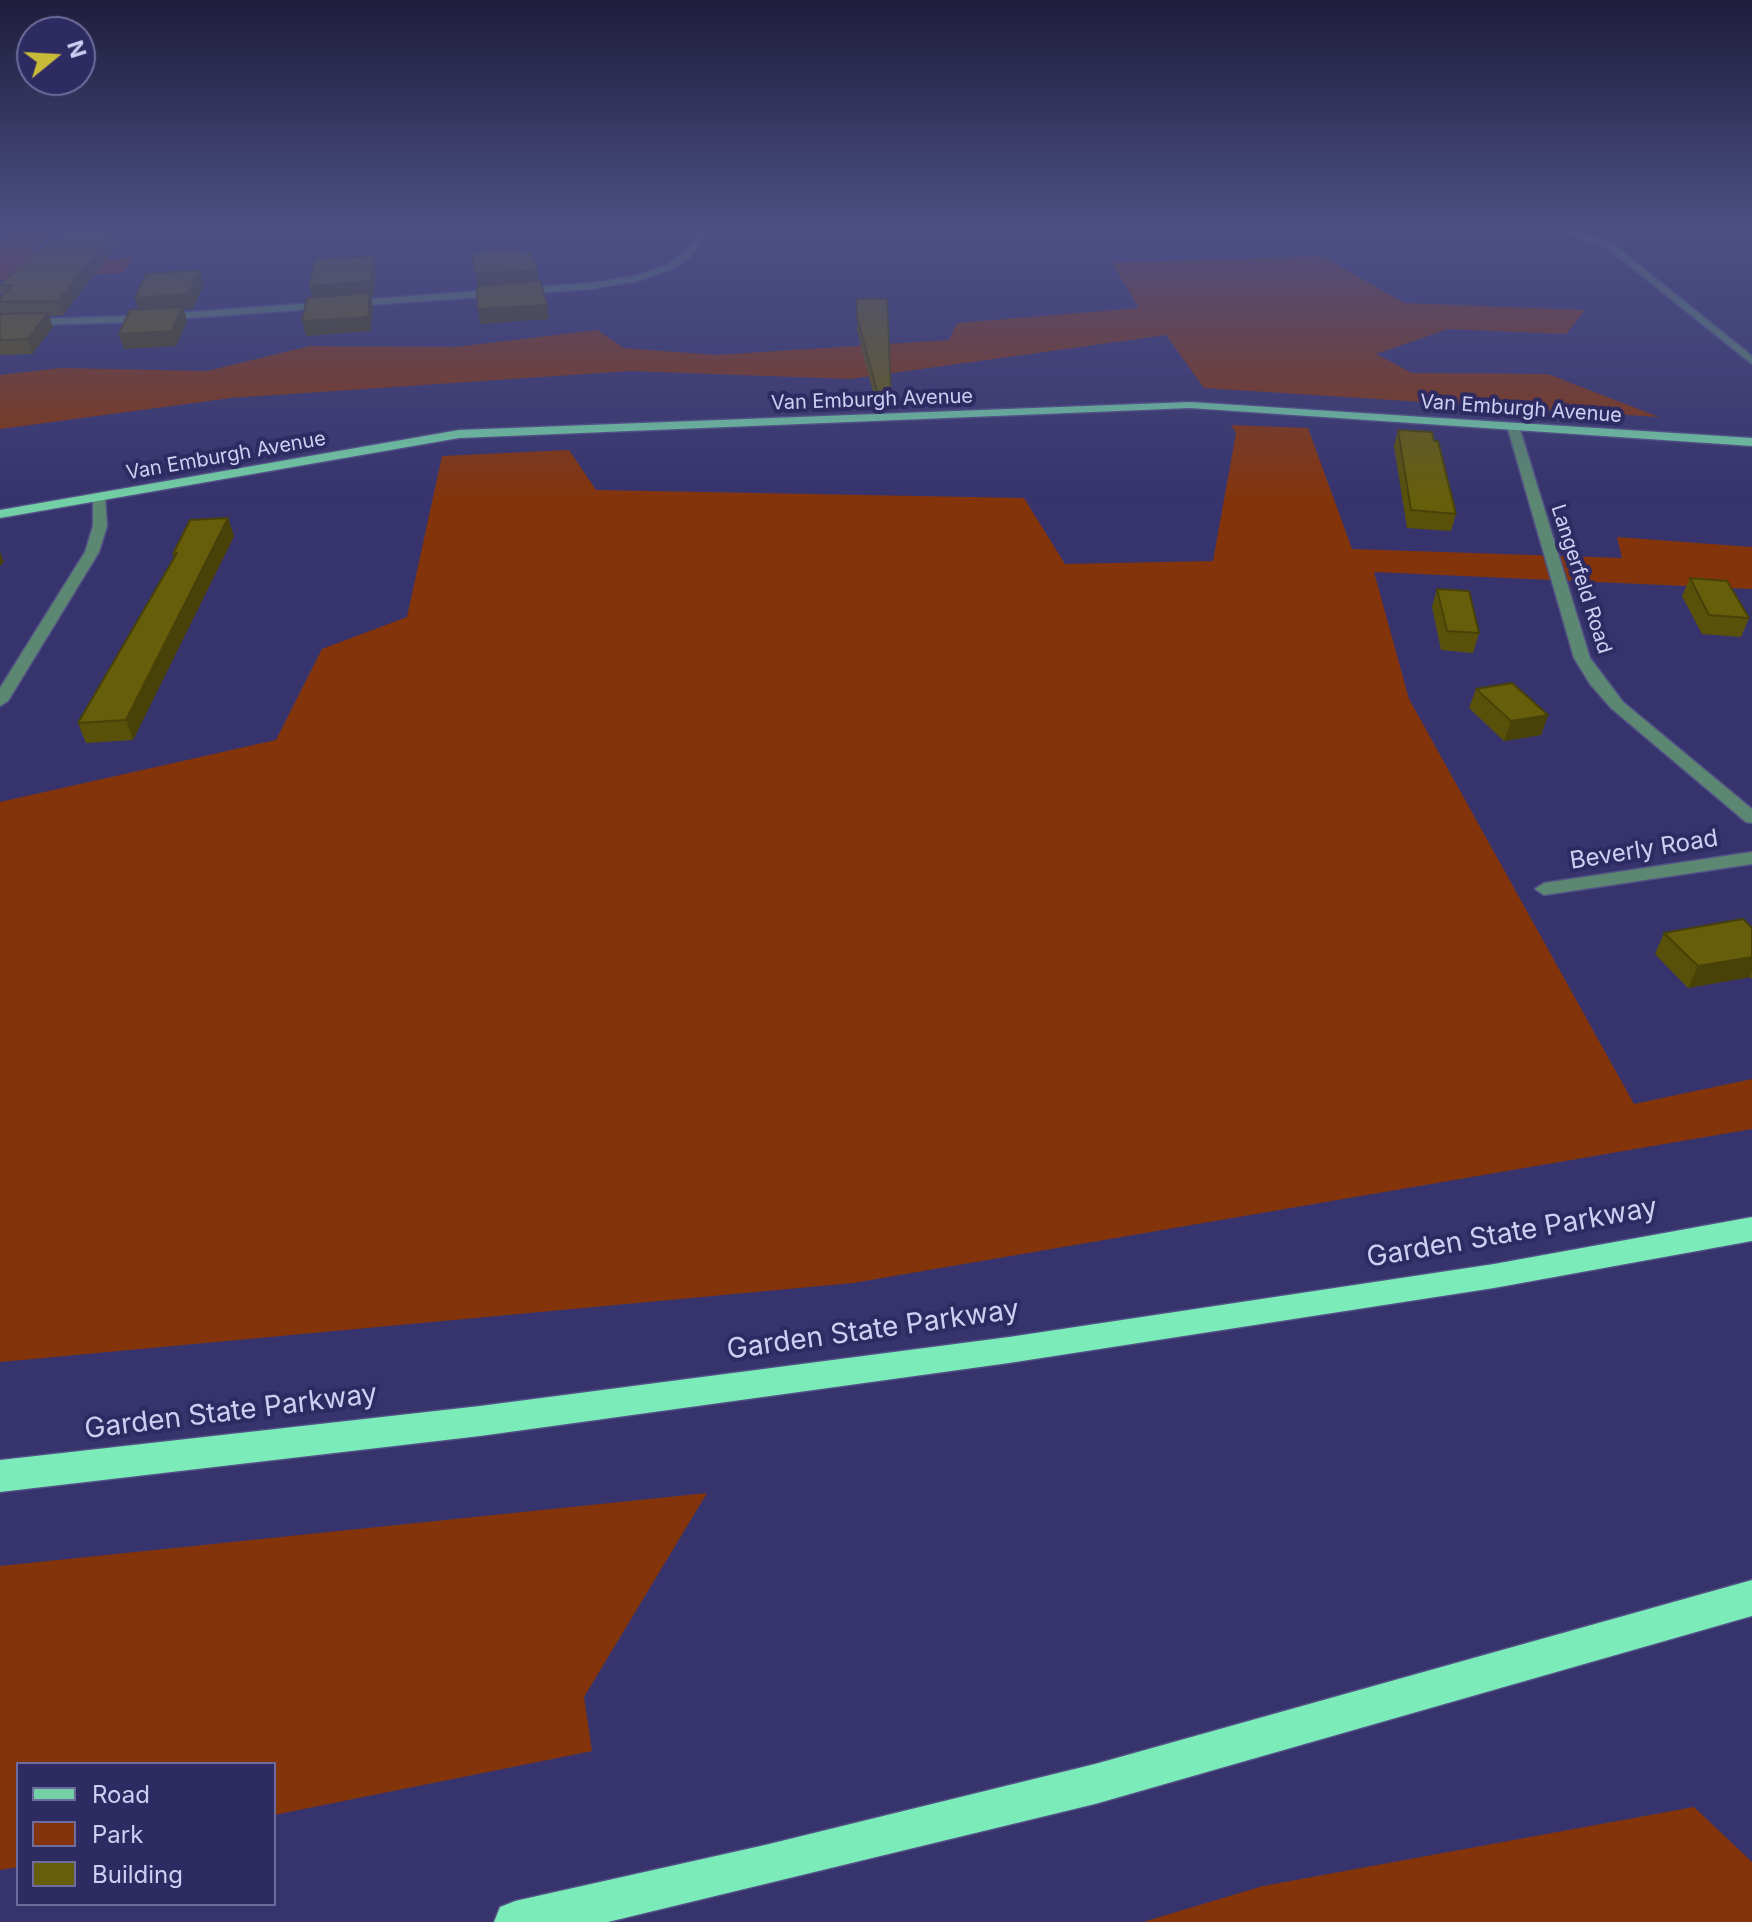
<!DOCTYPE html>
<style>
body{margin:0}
#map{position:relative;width:1752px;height:1922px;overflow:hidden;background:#37346d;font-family:Inter,sans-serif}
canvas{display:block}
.legend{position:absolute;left:16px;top:1762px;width:260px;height:144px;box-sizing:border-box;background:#2e2a62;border:2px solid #6e6c9c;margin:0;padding:10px 14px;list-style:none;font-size:24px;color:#cdcff2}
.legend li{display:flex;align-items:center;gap:16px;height:40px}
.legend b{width:40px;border:2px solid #6e6c9c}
.north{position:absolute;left:16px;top:16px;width:80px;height:80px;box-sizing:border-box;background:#2e2a62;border:2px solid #6e6c9c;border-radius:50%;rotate:72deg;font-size:22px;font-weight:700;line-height:32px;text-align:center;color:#cdcff2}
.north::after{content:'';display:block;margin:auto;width:28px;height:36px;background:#c9bb3a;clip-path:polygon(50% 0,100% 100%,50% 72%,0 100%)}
</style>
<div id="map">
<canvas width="1752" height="1922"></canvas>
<ul class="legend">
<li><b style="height:10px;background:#73cfa5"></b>Road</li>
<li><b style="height:22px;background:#84340b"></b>Park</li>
<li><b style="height:22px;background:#675e0b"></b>Building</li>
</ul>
<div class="north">N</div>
</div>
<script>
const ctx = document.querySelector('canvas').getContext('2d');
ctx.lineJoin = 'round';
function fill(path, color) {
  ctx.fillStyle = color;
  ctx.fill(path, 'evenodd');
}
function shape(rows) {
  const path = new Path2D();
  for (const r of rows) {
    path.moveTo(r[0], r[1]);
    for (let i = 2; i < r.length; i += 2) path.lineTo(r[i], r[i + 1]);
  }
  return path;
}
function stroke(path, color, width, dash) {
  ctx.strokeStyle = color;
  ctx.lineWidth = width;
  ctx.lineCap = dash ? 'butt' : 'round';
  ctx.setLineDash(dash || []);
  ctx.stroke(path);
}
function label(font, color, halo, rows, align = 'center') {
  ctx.font = font + ' Inter,sans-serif';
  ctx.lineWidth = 8;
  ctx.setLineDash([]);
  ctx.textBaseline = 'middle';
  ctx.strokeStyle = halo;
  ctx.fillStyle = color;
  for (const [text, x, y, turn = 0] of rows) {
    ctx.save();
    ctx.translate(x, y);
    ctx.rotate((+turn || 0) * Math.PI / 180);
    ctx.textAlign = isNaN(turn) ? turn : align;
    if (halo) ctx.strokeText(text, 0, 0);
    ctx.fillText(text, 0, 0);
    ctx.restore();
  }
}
const green = shape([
 [13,231,57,231,32,253,60,265,134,257,123,273,8,278,0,281,0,239],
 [1322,256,1404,303,1585,310,1566,334,1448,329,1376,354,1412,373,1548,374,1659,417,1204,388,1166,335,850,379,630,371,231,398,0,429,0,375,61,368,207,371,310,346,455,347,597,330,624,348,715,355,949,340,957,323,1139,308,1112,263],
 [1231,425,1308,428,1352,549,1622,558,1617,537,1752,547,1752,589,1374,572,1409,699,1634,1104,1752,1079,1752,1129,853,1283,0,1362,0,802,276,740,322,649,407,617,442,456,569,450,596,490,1024,498,1065,564,1213,561,1236,433],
 [707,1493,584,1697,592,1751,274,1815,274,1764,18,1764,18,1867,0,1870,0,1566],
 [1694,1807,1752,1862,1752,1922,1143,1922,1263,1886]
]);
const minor = shape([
 [700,231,708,231,692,255,673,269,637,281,591,289,134,322,0,326,0,320,134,316,591,283,635,276,667,265,686,251,700,231],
 [1561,231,1573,231,1612,243,1752,356,1752,364,1606,247,1561,231],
 [1513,423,1519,426,1590,658,1623,702,1752,809,1752,823,1746,822,1611,708,1590,684,1574,658,1507,426,1513,423],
 [99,493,105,497,107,526,99,552,8,701,0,706,0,688,85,552,93,526,93,497,99,493],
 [1752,852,1752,864,1544,895,1535,889,1544,883,1752,852]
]);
const major = shape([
 [1190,402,1752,438,1752,446,1190,408,459,438,0,518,0,510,459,430,1190,402]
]);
const highway = shape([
 [1752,1217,1752,1241,1494,1288,1009,1363,480,1436,0,1492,0,1460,480,1406,1009,1337,1494,1264,1752,1217],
 [1752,1580,1752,1616,1095,1804,608,1922,494,1922,500,1907,515,1901,765,1845,1095,1764,1752,1580]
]);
const wall = shape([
 [63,231,128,231,63,315,49,316,53,327,32,354,0,355,0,298,2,296,0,291,0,284],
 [857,299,891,393,891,409,878,411,857,331],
 [1398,430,1456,514,1451,531,1407,528,1394,446],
 [234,536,133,740,86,743,78,723,174,558,173,554],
 [1690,578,1749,618,1741,637,1702,634,1682,596],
 [1437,589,1479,633,1473,653,1441,650,1432,607],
 [1476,689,1548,715,1541,735,1504,741,1469,708],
 [1752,928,1752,979,1750,977,1688,988,1655,954,1664,933]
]);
const shadedWall = shape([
 [114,231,128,231,63,315,58,301],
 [374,256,376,270,374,296,371,296,373,308,371,331,306,336,302,321,313,300,309,286],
 [200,270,204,284,193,309,184,309,187,321,176,346,124,349,119,334,140,313,135,298],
 [537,270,539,284,478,288,476,274],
 [547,305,549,319,480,324,478,309],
 [48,313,53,327,32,354,27,339],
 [891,393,891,409,878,411,878,395],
 [228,518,234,536,133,740,126,720],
 [0,552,4,562,0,566],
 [1548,715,1541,735,1504,741,1511,721],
 [1752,957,1752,972,1750,977,1688,988,1698,966]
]);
const building = shape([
 [63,231,114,231,58,301,0,302,0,298,13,285,0,285,0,284,63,231],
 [516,250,517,253,531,252,537,270,476,274,471,253,516,250],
 [374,256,371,281,309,286,315,260,374,256],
 [200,270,188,294,135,298,146,274,200,270],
 [540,281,547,305,478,309,477,286,540,281],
 [370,293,368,317,302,321,307,298,370,293],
 [857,299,887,299,891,393,878,395,857,317,857,299],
 [183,307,171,331,119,334,130,310,183,307],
 [48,313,27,339,0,340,0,314,48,313],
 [1398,430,1432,432,1434,441,1438,441,1456,514,1411,510,1398,430],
 [228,518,126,720,78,723,177,553,173,554,190,520,228,518],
 [1690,578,1727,581,1749,618,1709,615,1690,578],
 [1437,589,1469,591,1479,633,1447,631,1437,589],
 [1512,683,1548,715,1511,721,1476,689,1512,683],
 [1743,919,1752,928,1752,957,1698,966,1664,933,1743,919]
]);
const farStreetnames = [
 ["Van Emburgh Avenue",872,400,-2],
 ["Van Emburgh Avenue",1521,409,4],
 ["Van Emburgh Avenue",226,456,-10],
 ["Langerfeld Road",1581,579,72]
];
const streetNames = [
 ["Beverly Road",1644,850,-9]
];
const nearStreetnames = [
 ["Garden State Parkway",1512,1233,-10],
 ["Garden State Parkway",873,1330,-8],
 ["Garden State Parkway",231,1412,-7]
];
fill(green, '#84340b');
stroke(minor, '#525085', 3);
stroke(major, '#525085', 3);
stroke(highway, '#525085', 3);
fill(minor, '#5c8772');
fill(major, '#73cfa5');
fill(highway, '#7aebb9');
fill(wall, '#595109');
fill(shadedWall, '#484208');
fill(building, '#675e0b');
stroke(building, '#484208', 2);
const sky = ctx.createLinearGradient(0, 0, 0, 500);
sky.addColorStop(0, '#1e1d3c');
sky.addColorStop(0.46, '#4d5084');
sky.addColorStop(1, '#4d508400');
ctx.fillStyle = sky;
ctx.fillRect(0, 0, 1752, 500);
label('20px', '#cdcff2', '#2e2a62', farStreetnames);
label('24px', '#cdcff2', '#2e2a62', streetNames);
label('28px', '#cdcff2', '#2e2a62', nearStreetnames);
</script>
